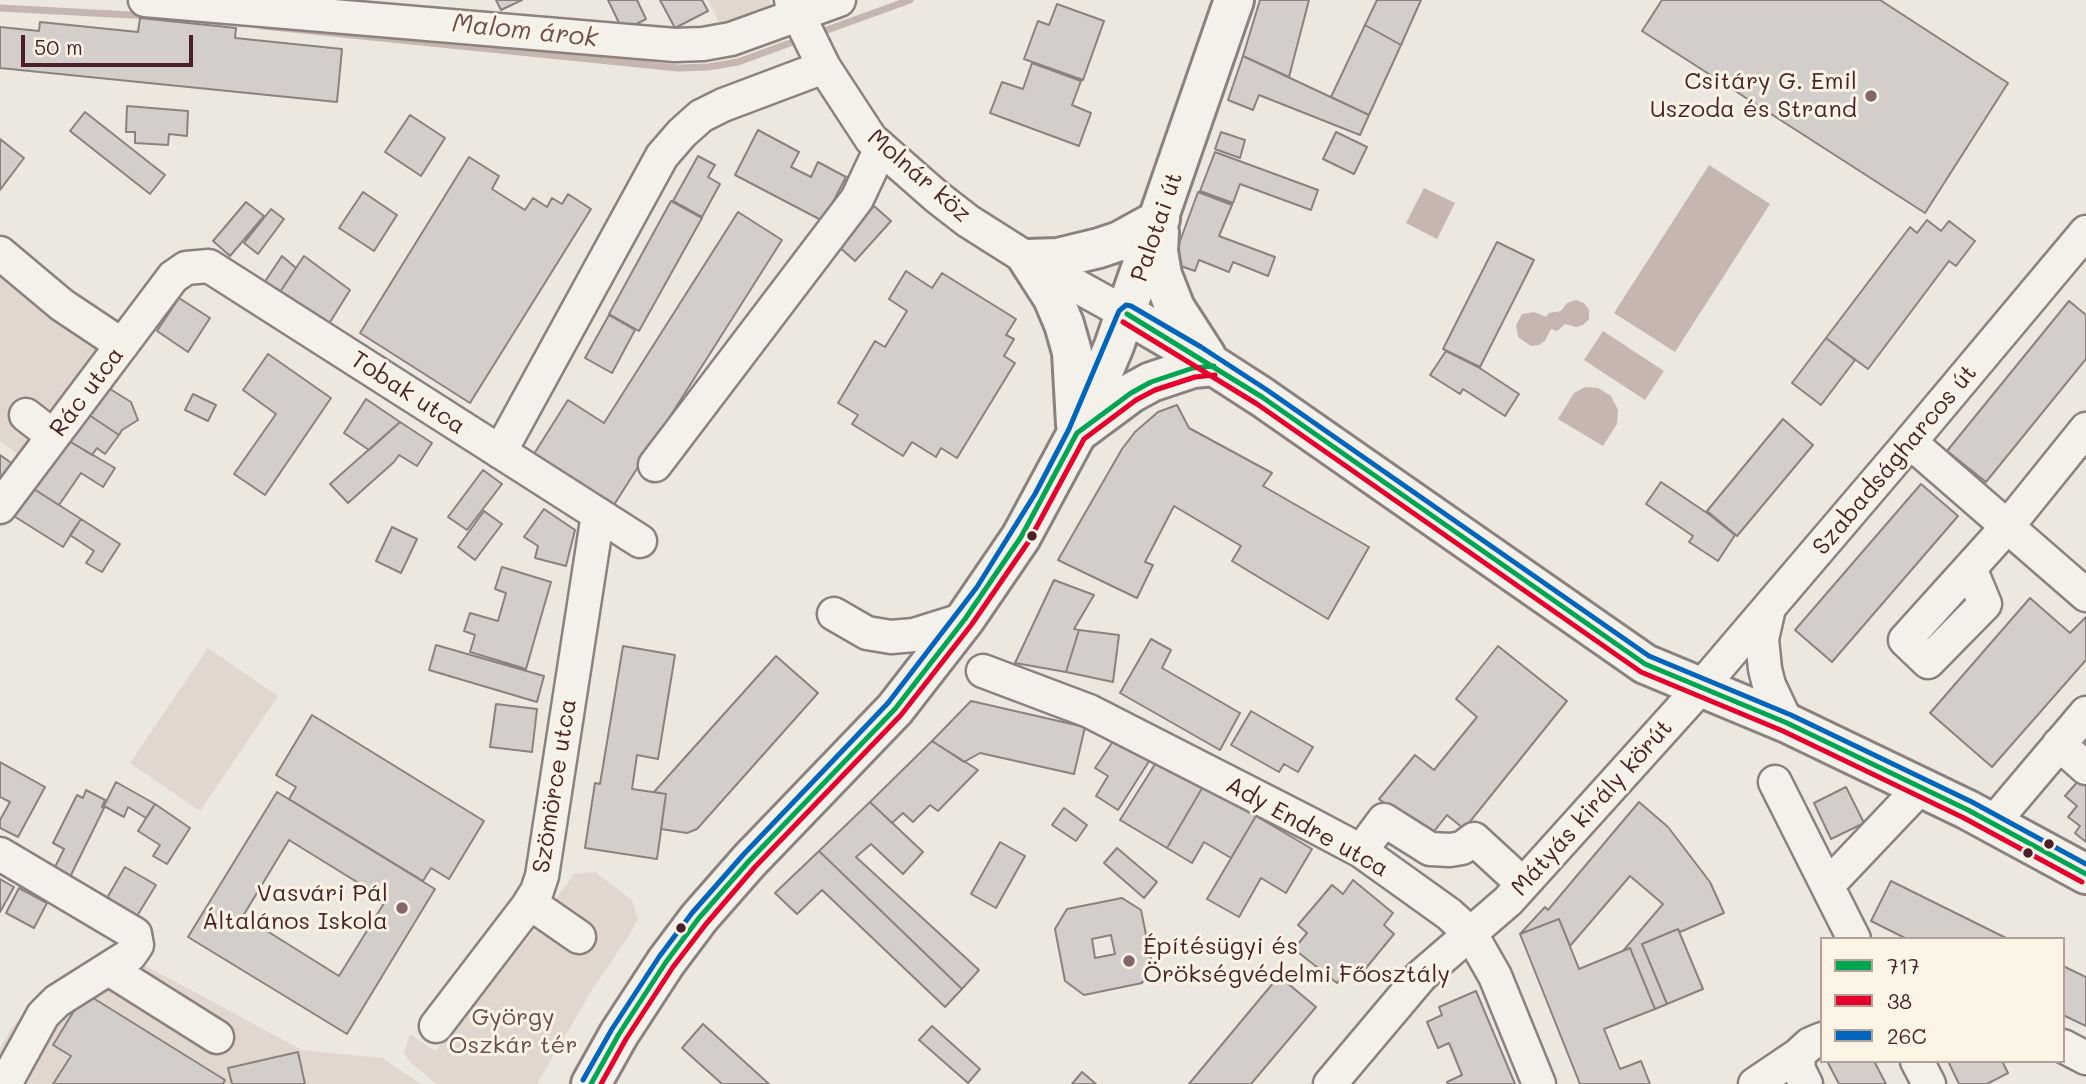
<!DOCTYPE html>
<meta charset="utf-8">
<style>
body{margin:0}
#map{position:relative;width:2086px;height:1084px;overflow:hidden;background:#ece7df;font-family:Mali,sans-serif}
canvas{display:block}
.legend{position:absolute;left:1820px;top:937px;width:245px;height:126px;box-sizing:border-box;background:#fcf5e5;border:2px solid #b59f9b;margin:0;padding:9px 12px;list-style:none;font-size:21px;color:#4a1f2b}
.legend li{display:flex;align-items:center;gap:14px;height:35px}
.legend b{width:35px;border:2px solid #b59f9b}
.scale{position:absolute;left:21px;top:35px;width:172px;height:32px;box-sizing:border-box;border:4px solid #4a1f2b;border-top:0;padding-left:9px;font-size:21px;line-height:24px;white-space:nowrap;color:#4a1f2b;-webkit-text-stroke:5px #fcf5e5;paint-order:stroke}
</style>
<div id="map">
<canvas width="2086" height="1084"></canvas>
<ul class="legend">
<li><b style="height:9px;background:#00a651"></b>717</li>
<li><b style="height:9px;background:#e4002b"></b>38</li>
<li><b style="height:9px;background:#0065bd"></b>26C</li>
</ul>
<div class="scale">50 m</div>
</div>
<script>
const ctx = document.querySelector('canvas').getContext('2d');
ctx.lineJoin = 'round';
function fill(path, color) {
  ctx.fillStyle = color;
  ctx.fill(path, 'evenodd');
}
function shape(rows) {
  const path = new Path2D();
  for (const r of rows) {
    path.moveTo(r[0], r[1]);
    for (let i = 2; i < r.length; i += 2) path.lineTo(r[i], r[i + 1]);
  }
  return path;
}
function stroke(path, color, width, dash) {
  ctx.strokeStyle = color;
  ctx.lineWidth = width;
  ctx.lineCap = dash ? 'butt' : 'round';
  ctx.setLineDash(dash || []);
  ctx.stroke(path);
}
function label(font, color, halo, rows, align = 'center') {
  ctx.font = font + ' Mali,sans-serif';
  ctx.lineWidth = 6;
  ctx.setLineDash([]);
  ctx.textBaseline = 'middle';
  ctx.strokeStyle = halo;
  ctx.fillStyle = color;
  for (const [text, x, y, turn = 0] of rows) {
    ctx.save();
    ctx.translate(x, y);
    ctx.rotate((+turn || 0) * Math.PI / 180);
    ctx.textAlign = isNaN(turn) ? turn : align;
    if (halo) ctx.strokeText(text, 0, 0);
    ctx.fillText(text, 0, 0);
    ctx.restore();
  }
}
const built = shape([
 [120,952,302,1050,382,1058,421,1084,0,1084,0,1049,12,1027,40,1000]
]);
const green = shape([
 [708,0,769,0,773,8,723,30],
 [0,253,122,345,31,464,0,441],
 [208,648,278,696,200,811,130,763],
 [595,872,632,900,638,919,628,937,590,993,537,1084,436,1084,409,1061,404,1052,410,1034,435,1051,527,939,574,874]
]);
const water = shape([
 [1709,165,1770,204,1675,352,1614,313],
 [1424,188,1455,203,1437,239,1406,223],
 [1576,300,1584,303,1589,310,1589,319,1583,325,1576,327,1565,324,1557,331,1551,329,1545,341,1539,345,1531,346,1518,337,1516,325,1522,314,1534,312,1546,317,1549,313,1561,311,1567,303],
 [1603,331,1664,371,1645,400,1584,360],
 [1585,387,1598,388,1611,396,1618,410,1617,424,1603,446,1558,419,1574,393]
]);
const stream = shape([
 [0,8,150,16],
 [263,26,678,68,708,67,738,62,801,39],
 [816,34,910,0]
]);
const building = shape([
 [496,0,522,0,501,10,496,0],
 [608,0,637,0,646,19,623,31,608,0],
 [660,0,702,0,708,11,675,28,660,0],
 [1260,0,1309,0,1289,77,1243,56,1260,0],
 [1377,0,1421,0,1401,45,1365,25,1377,0],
 [1662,0,1880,0,2008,83,1925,213,1642,31,1662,0],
 [1057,4,1104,21,1083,80,1024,59,1038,21,1049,25,1057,4],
 [140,18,236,28,235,38,342,49,337,102,0,68,0,27,39,31,40,22,138,32,140,18],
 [1365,25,1401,45,1369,115,1331,97,1365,25],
 [1243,56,1369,115,1360,135,1259,95,1253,110,1228,100,1243,56],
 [1032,63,1081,81,1072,105,1091,113,1079,146,990,113,1002,82,1023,89,1032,63],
 [127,106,188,111,187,136,169,134,168,145,135,143,135,132,126,132,127,106],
 [85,112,165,175,150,194,70,131,85,112],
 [410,115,445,138,421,176,385,152,410,115],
 [758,130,799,152,791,167,811,177,818,162,846,177,823,221,735,175,758,130],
 [1221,132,1245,140,1240,158,1215,149,1221,132],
 [1336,132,1367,147,1354,174,1323,159,1336,132],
 [0,139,24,158,0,190,0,139],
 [1215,152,1318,190,1311,210,1240,184,1233,203,1200,191,1215,152],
 [698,156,715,165,708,177,720,184,702,217,673,201,698,156],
 [469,157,499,176,492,189,525,210,533,198,547,207,552,198,562,204,568,194,591,209,470,403,360,333,469,157],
 [363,192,397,215,374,251,339,228,363,192],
 [1198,192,1232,205,1219,236,1275,257,1268,276,1233,262,1229,272,1199,260,1195,271,1172,263,1198,192],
 [671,201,702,218,639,331,609,314,671,201],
 [246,202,264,216,230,256,213,241,246,202],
 [874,206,891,221,855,261,838,246,874,206],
 [271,209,284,219,258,254,244,243,271,209],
 [738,212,782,240,612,508,532,457,568,400,604,423,738,212],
 [1927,220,1941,231,1949,221,1975,241,1956,266,1949,261,1868,369,1826,338,1910,227,1917,233,1927,220],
 [1497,242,1534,260,1480,367,1443,349,1497,242],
 [282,256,296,268,278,295,264,283,282,256],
 [304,256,350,290,327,327,278,295,304,256],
 [906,271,932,288,942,273,1016,319,1006,335,1014,339,1004,356,1015,363,957,458,941,448,936,457,912,442,903,456,852,424,858,415,838,403,875,341,885,347,907,311,889,299,906,271],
 [179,298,210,318,188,352,157,331,179,298],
 [2069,301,2086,315,2086,359,1986,482,1947,451,2069,301],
 [609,315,635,330,612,373,585,358,609,315],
 [1826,338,1855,360,1821,405,1792,383,1826,338],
 [1446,351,1478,367,1519,394,1505,416,1463,389,1460,394,1430,375,1446,351],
 [268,354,331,398,265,495,234,474,276,414,243,390,268,354],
 [102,384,131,402,138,420,122,430,119,435,83,411,102,384],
 [193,394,216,405,208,421,185,410,193,394],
 [366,399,400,422,369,450,344,433,366,399],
 [1177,405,1189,428,1272,473,1263,486,1369,547,1328,619,1232,561,1241,546,1174,506,1145,562,1153,565,1137,598,1058,560,1122,449,1135,432,1158,412,1177,405],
 [83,411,119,435,105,454,97,448,92,455,64,438,83,411],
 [1783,419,1813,445,1737,536,1707,511,1783,419],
 [400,422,432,443,417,466,399,455,394,462,348,503,330,484,400,422],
 [64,438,115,468,103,487,81,473,59,505,29,486,64,438],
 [0,455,13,464,0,482,0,455],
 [483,470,502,484,467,530,448,517,483,470],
 [1661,482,1710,515,1735,535,1718,561,1689,542,1693,536,1646,504,1661,482],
 [1921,484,1958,516,1832,662,1795,630,1921,484],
 [29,486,81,519,63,547,9,513,29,486],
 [544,509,575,530,566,566,535,558,538,546,524,537,544,509],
 [484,511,502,524,475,560,458,547,484,511],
 [81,519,120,544,102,572,86,563,94,551,70,535,81,519],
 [392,527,417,539,401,573,376,561,392,527],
 [502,567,551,582,526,669,470,652,475,635,464,631,470,613,498,621,506,593,495,589,502,567],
 [1054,580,1094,595,1074,629,1079,630,1066,672,1015,663,1054,580],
 [2030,598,2070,633,2086,617,2086,660,1992,767,1930,713,2030,598],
 [1079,630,1119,635,1113,682,1066,672,1079,630],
 [1151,639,1171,650,1162,668,1240,713,1220,750,1120,693,1151,639],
 [436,645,544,676,537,702,429,670,436,645],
 [623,646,675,655,658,759,637,755,632,789,666,794,657,859,585,848,595,783,600,784,623,646],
 [1498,646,1567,701,1464,829,1447,815,1428,839,1379,799,1415,755,1434,770,1477,717,1456,699,1498,646],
 [776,656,818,693,697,829,687,833,661,829,666,794,654,792,776,656],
 [971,701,1085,727,1074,774,980,753,964,762,932,741,971,701],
 [496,704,537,709,532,752,490,747,496,704],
 [1251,711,1313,747,1298,772,1284,764,1279,772,1231,745,1251,711],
 [312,715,484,821,449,879,431,868,423,881,289,799,296,787,276,775,312,715],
 [1118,734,1153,755,1118,810,1096,796,1108,776,1095,768,1118,734],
 [932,741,978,770,938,811,930,805,913,822,903,813,892,823,870,802,932,741],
 [1159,758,1204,785,1167,848,1120,820,1159,758],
 [0,762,45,787,18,837,0,828,0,820,10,802,0,797,0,762],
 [2079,780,2086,786,2086,842,2075,833,2080,826,2068,817,2077,806,2065,796,2079,780],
 [116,782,155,804,146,818,128,807,124,817,104,806,116,782],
 [1204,785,1256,816,1231,858,1204,842,1192,863,1167,848,1204,785],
 [1846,787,1864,823,1831,839,1814,803,1846,787],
 [86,790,105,800,102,807,104,808,70,877,54,869,64,849,53,843,77,795,83,798,86,790],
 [277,792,435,889,347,1034,188,937,277,792],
 [289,840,386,900,339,976,243,916,289,840],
 [870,802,923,852,903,874,871,844,856,857,979,970,962,989,819,851,870,802],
 [1639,802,1668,827,1710,882,1724,913,1680,932,1678,929,1642,944,1667,1004,1655,1009,1630,948,1623,951,1663,904,1630,876,1570,946,1559,919,1520,934,1545,907,1548,910,1639,802],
 [155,804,190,828,167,864,153,856,160,845,138,831,155,804],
 [1064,808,1087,825,1076,841,1052,825,1064,808],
 [1256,816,1312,849,1286,893,1261,878,1239,917,1207,899,1256,816],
 [1000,842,1025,856,996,908,971,894,1000,842],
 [1117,848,1157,882,1144,898,1104,863,1117,848],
 [819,851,962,989,945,1007,822,890,797,914,775,893,819,851],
 [125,867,156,885,137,916,107,898,125,867],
 [0,879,14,887,0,912,0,879],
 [1353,880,1393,913,1384,925,1394,934,1362,973,1352,965,1337,983,1294,949,1307,933,1298,925,1332,885,1343,894,1353,880],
 [1891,881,2008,939,1907,939,1871,921,1891,881],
 [19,888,47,903,34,928,6,913,19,888],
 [1122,898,1141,910,1152,964,1142,983,1084,995,1065,981,1055,929,1067,909,1122,898],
 [1111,935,1115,954,1095,958,1092,939,1111,935],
 [1559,919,1579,969,1630,948,1655,1009,1604,1029,1620,1069,1641,1061,1650,1084,1580,1084,1520,934,1559,919],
 [1678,929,1703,989,1667,1004,1642,944,1678,929],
 [2063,966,2086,977,2086,1026,2063,1015,2063,966],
 [1279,976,1316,1007,1251,1084,1189,1084,1279,976],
 [1476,991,1515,1084,1448,1084,1447,1082,1462,1075,1449,1043,1438,1048,1427,1022,1442,1015,1439,1007,1476,991],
 [85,993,225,1080,223,1084,53,1084,71,1056,53,1045,85,993],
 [703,1024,769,1084,722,1084,682,1048,703,1024],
 [932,1026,980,1069,968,1083,919,1040,932,1026],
 [298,1052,305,1084,232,1084,228,1068,298,1052],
 [1827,1061,1874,1061,1886,1084,1839,1084,1827,1061],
 [1948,1061,2002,1061,2008,1073,1987,1084,1959,1084,1948,1061],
 [1082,1072,1096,1084,1072,1084,1082,1072]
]);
const minor = shape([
 [145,0,675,45,703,44,731,39,839,0],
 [791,0,824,67,871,139,937,197,968,221,1028,259,1127,314],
 [0,253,62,305,122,345],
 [26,415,53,436],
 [1910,442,2086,595],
 [500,452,662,156,682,133,701,116,723,105,824,67],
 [655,465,857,199,881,148],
 [0,507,173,277,186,268,209,266,640,541],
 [1970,568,1985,604,1928,662,1905,640,2007,527,2086,429],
 [1769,608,1762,639,1765,669,1769,685,1787,723],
 [834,614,867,633,891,637,914,635,965,619],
 [983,671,1089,711,1312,825,1361,851,1449,914,1471,934,1495,976,1539,1084],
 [2059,744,2086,768],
 [1775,782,1854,939],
 [1993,823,2086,713],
 [1361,851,1384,820,1430,849,1450,850,1462,848,1474,839,1523,884],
 [0,854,135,934,137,945,130,955,57,1001,43,1015,5,1084],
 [1828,885,1921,787],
 [530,903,579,937],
 [109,969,217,1037],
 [436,1026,527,907,537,891,542,876,598,514],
 [2063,1046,2086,1058],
 [1917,1061,1929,1084],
 [1330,1084,1421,976,1508,901,1702,686,1910,442,2086,232],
 [1755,1084,1798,1055],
 [1806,1084,1799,1070,1798,1055,1810,1044,1822,1039]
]);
const major = shape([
 [1159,232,1158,251,1162,275,1175,308,1206,356],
 [1028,259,1053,298,1064,324,1072,352,1076,425],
 [1028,259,1058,258,1099,248,1120,241,1160,219],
 [1127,314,1197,355,1262,397,1645,664,1787,723,1968,810,2086,874],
 [1077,433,1131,393,1151,382,1193,368,1214,366],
 [591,1084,619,1034,666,962,699,918,749,861,895,709,965,619,1021,537,1077,433,1114,346,1234,0]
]);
const bus1 = shape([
 [1127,314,1262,397,1645,664,1787,723,1968,810,2086,874],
 [591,1084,619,1034,666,962,699,918,749,861,895,709,965,619,1021,537,1077,433,1131,393,1151,382,1193,368,1214,366]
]);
const bus2 = shape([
 [1123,322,1257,404,1641,672,1783,731,1964,818,2082,882],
 [601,1084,626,1039,673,967,706,924,755,867,901,715,972,624,1029,541,1084,439,1136,400,1155,390,1195,377,1215,375]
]);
const bus3 = shape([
 [583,1080,612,1029,659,957,692,913,743,855,888,703,977,587,1035,494,1069,429,1119,311,1126,305,1131,306,1201,347,1267,390,1649,656,1791,715,1972,802,2086,864]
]);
const markers = [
 [1871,96,7,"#83656a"],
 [1032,536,6,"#4a1f2b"],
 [2049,844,6,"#4a1f2b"],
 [2028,853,6,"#4a1f2b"],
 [402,908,7,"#83656a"],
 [681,928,6,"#4a1f2b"],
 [1129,961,7,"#83656a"]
];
const poiNames = [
 ["Csitáry G. Emil",1857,82],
 ["Uszoda és Strand",1857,110],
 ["Vasvári Pál",388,894],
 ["Általános Iskola",388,922],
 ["Építésügyi és",1143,947,"left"],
 ["Örökségvédelmi Főosztály",1143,975,"left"]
];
const streetNames = [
 ["Molnár köz",919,176,41],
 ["Palotai út",1157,227,-71],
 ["Rác utca",87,392,-53],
 ["Tobak utca",408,393,33],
 ["Szabadságharcos út",1895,460,-50],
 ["Szömörce utca",555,786,-81],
 ["Mátyás király körút",1592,808,-48],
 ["Ady Endre utca",1307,827,29]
];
const parkNames = [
 ["György",513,1018],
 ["Oszkár tér",513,1046]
];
const waterNames = [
 ["Malom árok",525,31,6]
];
fill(built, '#e2d7ce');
fill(green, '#e1d7ce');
fill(water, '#c6b6b0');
stroke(stream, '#c6b6b0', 7);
fill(building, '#d3cec9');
stroke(building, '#8b817f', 2);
stroke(minor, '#8b817f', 37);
stroke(major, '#8b817f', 44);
stroke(minor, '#f4f0ea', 32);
stroke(major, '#f4f0ea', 38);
stroke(bus1, '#00a651', 5);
stroke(bus2, '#e4002b', 5);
stroke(bus3, '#0065bd', 5);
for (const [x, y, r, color] of markers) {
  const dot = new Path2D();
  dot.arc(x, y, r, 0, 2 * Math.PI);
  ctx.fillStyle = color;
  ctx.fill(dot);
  stroke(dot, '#fcf5e5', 2.5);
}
label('24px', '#4a1f2b', '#fcf5e5', poiNames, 'right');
label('24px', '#4a1f2b', '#fcf5e5', streetNames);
label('24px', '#6e4a50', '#fcf5e5', parkNames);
label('italic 26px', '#704c53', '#fcf5e5', waterNames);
</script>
